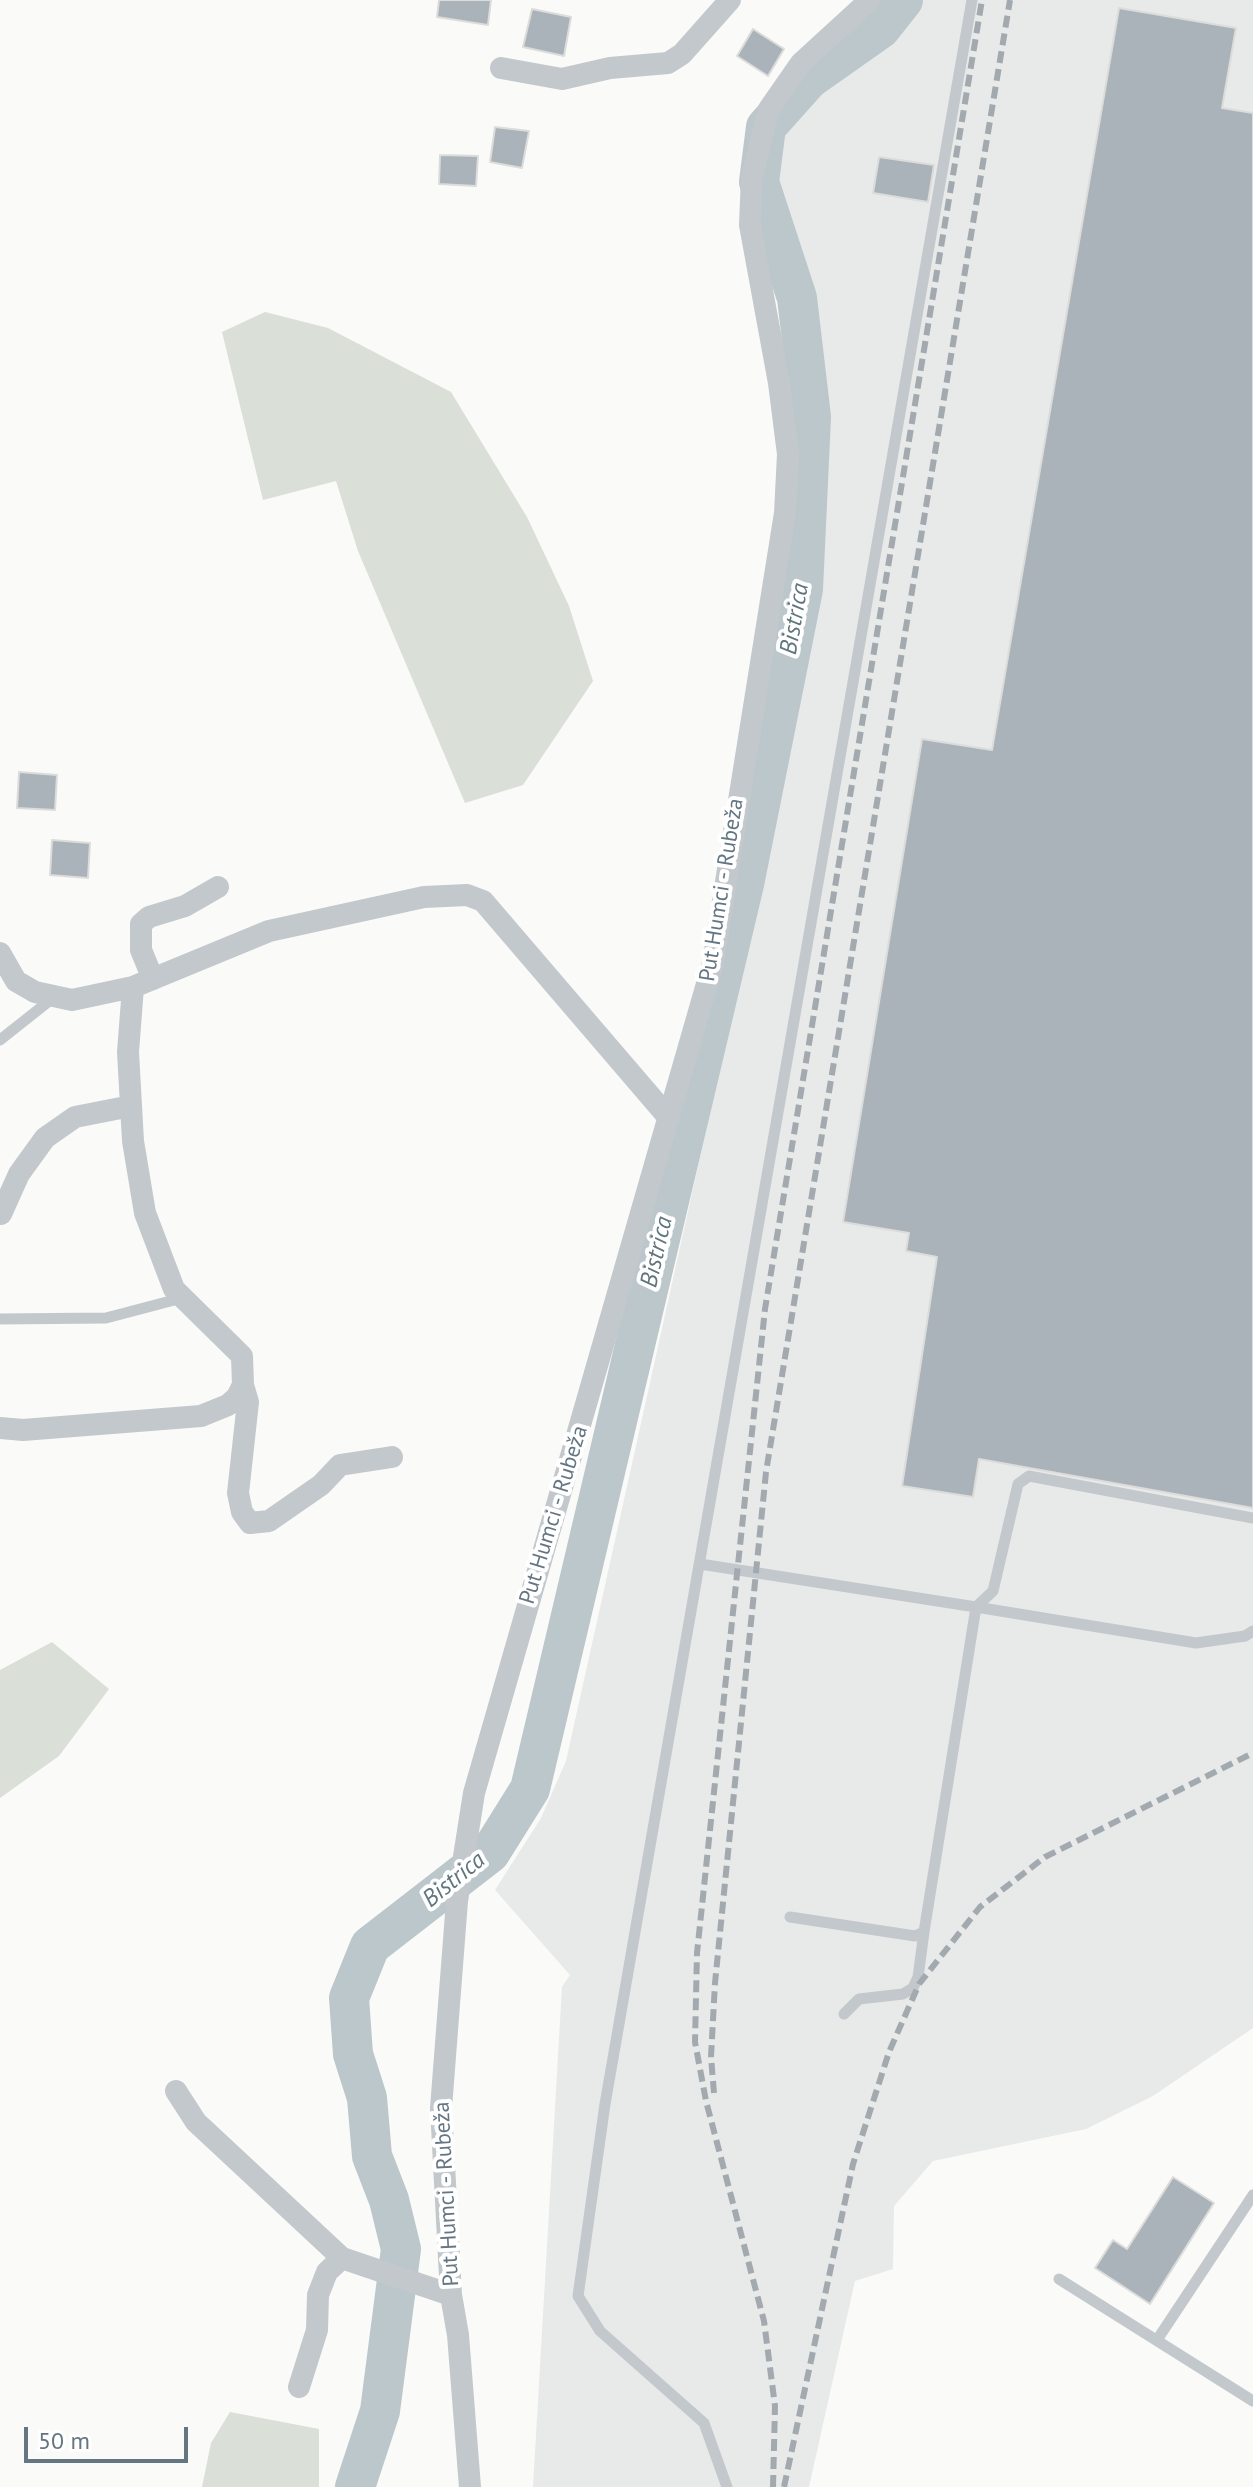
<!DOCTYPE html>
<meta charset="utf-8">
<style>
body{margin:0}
#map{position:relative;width:1253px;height:2487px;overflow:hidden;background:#fafaf8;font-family:"PT Sans",sans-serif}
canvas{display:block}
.scale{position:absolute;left:24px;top:2427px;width:164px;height:36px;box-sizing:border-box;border:4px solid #657683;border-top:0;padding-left:10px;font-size:24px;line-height:28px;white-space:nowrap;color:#657683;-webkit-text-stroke:6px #fff;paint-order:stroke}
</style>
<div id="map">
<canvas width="1253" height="2487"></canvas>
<div class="scale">50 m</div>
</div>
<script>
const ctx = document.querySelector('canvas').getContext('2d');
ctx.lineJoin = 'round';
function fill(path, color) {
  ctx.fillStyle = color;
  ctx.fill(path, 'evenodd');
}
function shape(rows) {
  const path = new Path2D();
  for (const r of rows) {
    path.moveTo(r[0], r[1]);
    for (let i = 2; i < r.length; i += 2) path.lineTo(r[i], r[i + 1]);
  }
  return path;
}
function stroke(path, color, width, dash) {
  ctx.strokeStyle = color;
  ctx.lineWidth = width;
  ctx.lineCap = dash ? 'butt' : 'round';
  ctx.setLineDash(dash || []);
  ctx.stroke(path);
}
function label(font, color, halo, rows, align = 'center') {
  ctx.font = font + ' "PT Sans",sans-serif';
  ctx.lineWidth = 8;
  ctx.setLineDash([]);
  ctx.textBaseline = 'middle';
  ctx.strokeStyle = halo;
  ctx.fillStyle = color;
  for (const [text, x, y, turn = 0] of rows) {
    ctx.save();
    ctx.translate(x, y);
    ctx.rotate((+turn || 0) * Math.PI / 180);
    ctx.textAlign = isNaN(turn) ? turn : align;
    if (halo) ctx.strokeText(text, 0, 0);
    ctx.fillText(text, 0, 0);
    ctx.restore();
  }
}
const built = shape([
 [917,0,1253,0,1253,2028,1153,2096,1086,2129,933,2161,894,2206,893,2269,855,2281,809,2487,533,2487,562,1987,570,1975,495,1890,541,1818,566,1761,797,720,815,567,825,429,805,297,774,199,773,158,787,116,820,82,882,49]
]);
const green = shape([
 [265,312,328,328,451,392,527,517,569,606,593,681,523,785,465,803,358,551,336,481,263,500,222,332],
 [52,1642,109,1689,59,1756,0,1798,0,1670],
 [230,2412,319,2429,319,2487,202,2487,211,2443]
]);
const river = shape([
 [355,2487,380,2411,401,2249,389,2200,372,2156,367,2098,353,2054,349,1998,370,1946,490,1853,530,1789,744,884,803,589,811,417,797,298,759,182,766,127,809,79,880,29,903,0]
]);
const building = shape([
 [439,0,491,0,488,25,437,17,439,0],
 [1119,8,1236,28,1222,108,1253,113,1253,1508,979,1459,973,1497,902,1486,937,1257,906,1251,909,1233,843,1222,922,739,992,750,1119,8],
 [532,9,571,17,564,56,523,47,532,9],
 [753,29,784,49,768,76,737,56,753,29],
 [495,127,529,131,522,168,490,162,495,127],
 [440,155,478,156,476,186,439,184,440,155],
 [879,157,934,165,928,202,873,193,879,157],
 [19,772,57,775,55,810,17,808,19,772],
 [52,840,90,843,88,878,50,875,52,840],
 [1173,2177,1214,2203,1150,2304,1095,2268,1113,2240,1127,2249,1173,2177]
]);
const lane = shape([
 [0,1040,53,998],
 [0,1319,106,1318,182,1298],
 [700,1564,976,1607,993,1591,1018,1484,1029,1476,1253,1518],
 [790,1917,915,1936,924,1932,976,1607,1196,1643,1245,1636,1253,1631],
 [844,2014,859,1999,903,1994,913,1988,918,1977,924,1932],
 [1059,2279,1253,2401],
 [1157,2340,1253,2195],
 [727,2487,704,2423,600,2331,578,2296,605,2104,972,0]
]);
const street = shape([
 [501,68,562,79,610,68,668,63,682,54,730,0],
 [0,953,16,981,35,992,72,1000,133,987,269,931,424,897,467,895,483,901,669,1118],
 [153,979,141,950,141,924,149,917,185,906,218,887],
 [1,1214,19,1174,45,1138,75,1117,131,1106],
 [243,1385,248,1402,238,1493,242,1512,250,1523,269,1521,321,1485,340,1465,392,1457],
 [0,1428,23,1430,201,1416,228,1405,237,1397,243,1385,242,1356,174,1289,145,1213,133,1141,128,1052,133,987],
 [176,2091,196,2122,342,2258,451,2295],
 [299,2387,317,2330,318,2295,327,2272,342,2258],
 [470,2487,458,2335,451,2295,441,2108,457,1901,474,1793,713,963,785,513,788,454,779,383,750,225,752,176,769,109,801,63,870,0]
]);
const rail = shape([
 [714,2093,711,2057,715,1983,766,1472,1010,0],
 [773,2487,775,2406,764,2321,706,2101,695,2042,697,1953,765,1309,982,0],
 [784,2487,853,2164,889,2052,919,1984,980,1907,1045,1857,1253,1753]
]);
const streetNames = [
 ["Put Humci - Rubeža",722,890,-81],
 ["Put Humci - Rubeža",554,1515,-73],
 ["Put Humci - Rubeža",447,2194,-93]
];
const waterNames = [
 ["Bistrica",795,619,-80],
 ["Bistrica",657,1252,-77],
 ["Bistrica",454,1880,-39]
];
fill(built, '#e8e9e9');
fill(green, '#dadfd7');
stroke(river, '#bbc7cb', 40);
fill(building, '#aab3b9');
stroke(building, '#dcdcda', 2);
stroke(lane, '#c3c8cc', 11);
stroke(street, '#c3c8cc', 22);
stroke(rail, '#a2aab0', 6, [12, 6]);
label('22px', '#657683', '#fff', streetNames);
label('italic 24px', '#60757c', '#fff', waterNames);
</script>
